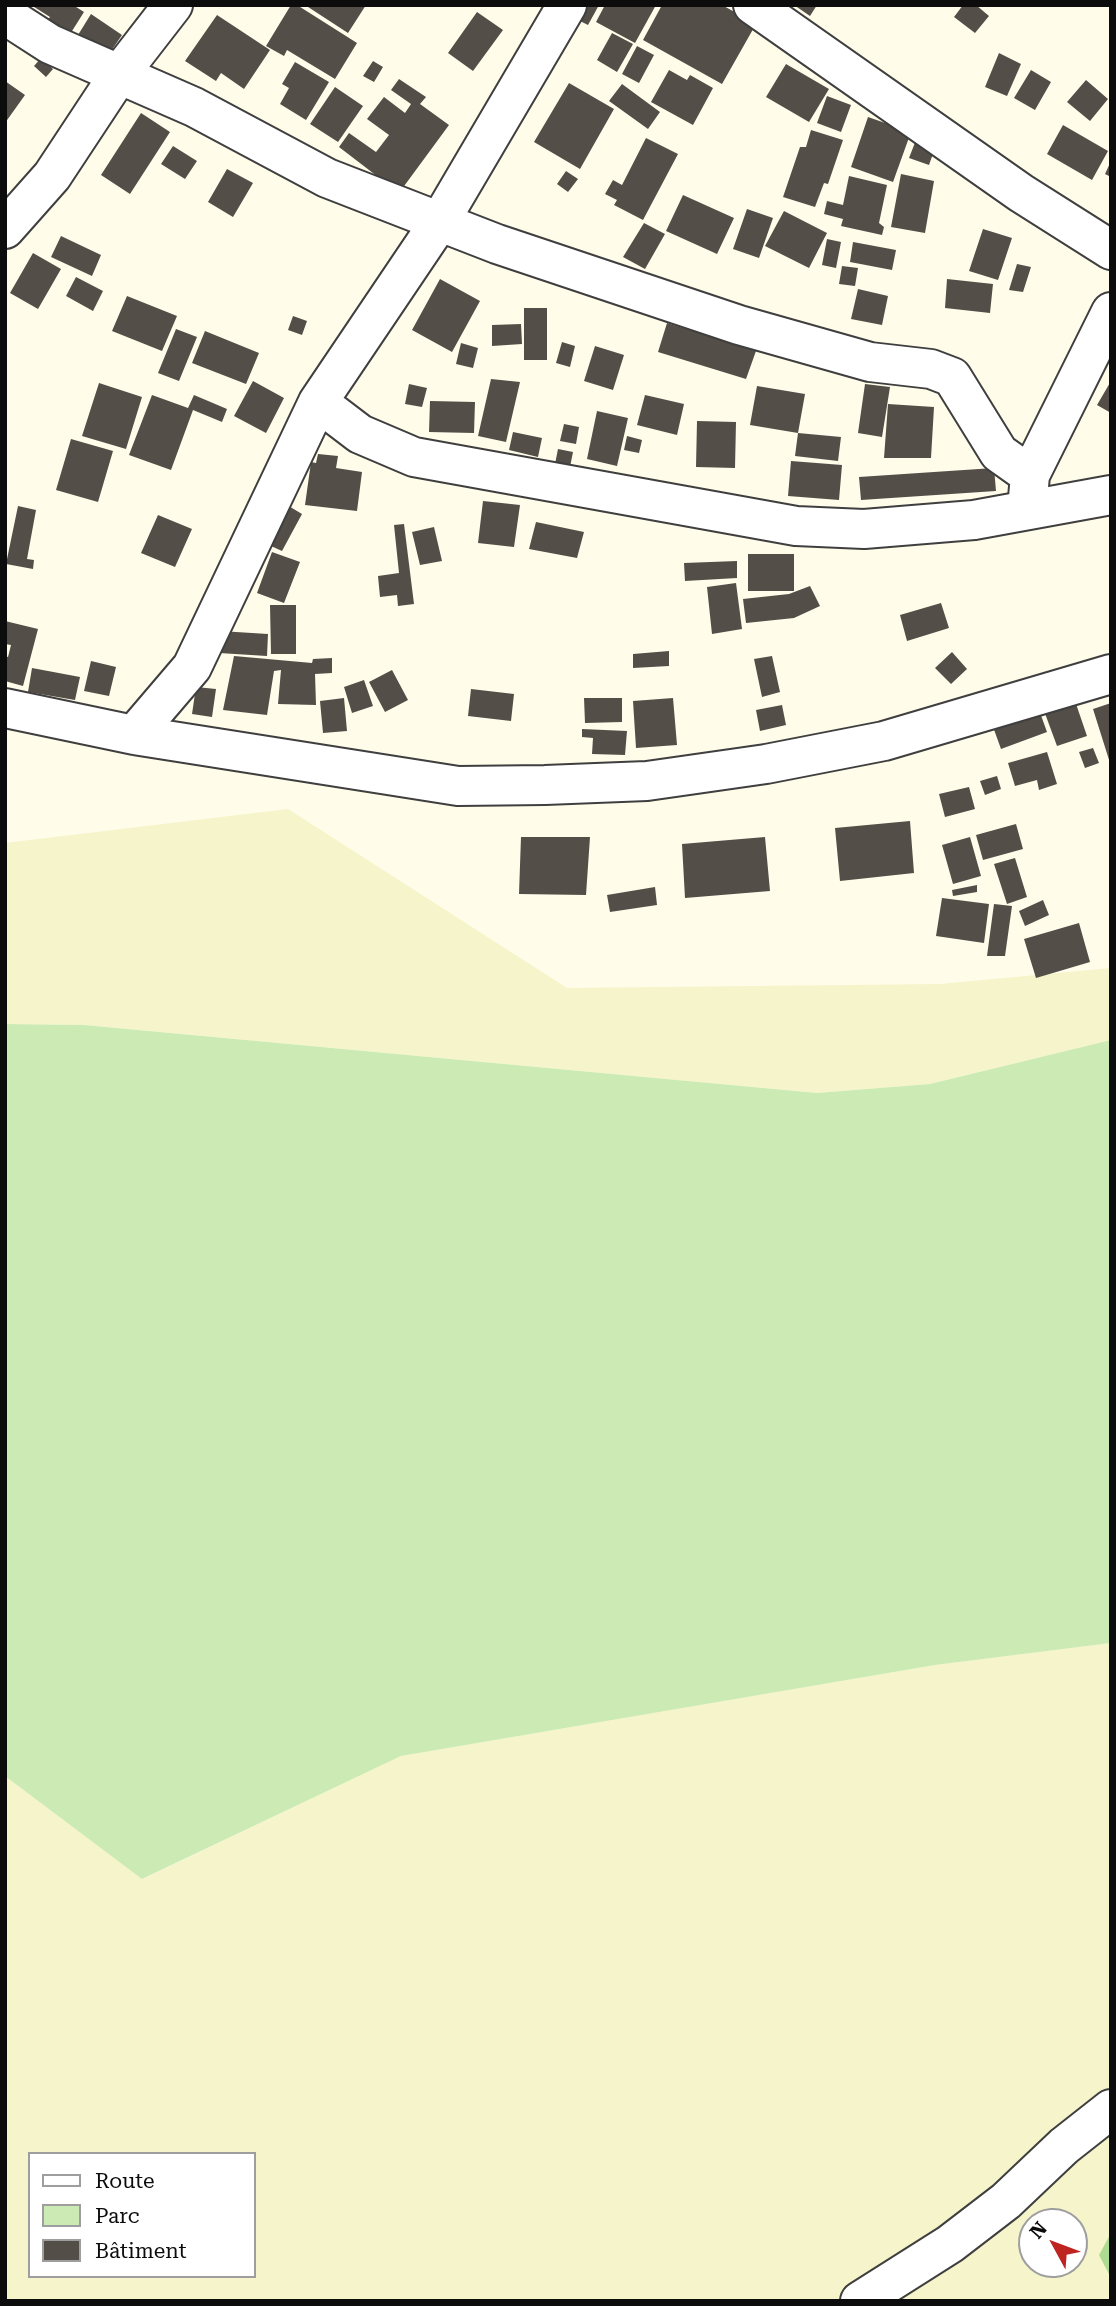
<!DOCTYPE html>
<meta charset="utf-8">
<style>
body{margin:0}
#map{position:relative;width:1116px;height:2306px;overflow:hidden;background:#fffcea;font-family:"Roboto Serif",serif}
canvas{display:block}
.frame{position:absolute;inset:0;border:7px solid #0c0c0c;pointer-events:none}
.legend{position:absolute;left:28px;top:2152px;width:228px;height:126px;box-sizing:border-box;background:#fff;border:2px solid #9e9e9e;margin:0;padding:9px 12px;list-style:none;font-size:21px;color:#0c0c0c}
.legend li{display:flex;align-items:center;gap:14px;height:35px}
.legend b{width:35px;border:2px solid #9e9e9e}
.north{position:absolute;left:1018px;top:2208px;width:70px;height:70px;box-sizing:border-box;background:#fff;border:2px solid #9e9e9e;border-radius:50%;rotate:311deg;font-size:19px;font-weight:700;line-height:28px;text-align:center;color:#0c0c0c}
.north::after{content:'';display:block;margin:auto;width:24px;height:32px;background:#be2521;clip-path:polygon(50% 0,100% 100%,50% 72%,0 100%)}
</style>
<div id="map">
<canvas width="1116" height="2306"></canvas>
<div class="frame"></div>
<ul class="legend">
<li><b style="height:9px;background:#fff"></b>Route</li>
<li><b style="height:19px;background:#cceab4"></b>Parc</li>
<li><b style="height:19px;background:#544e48"></b>Bâtiment</li>
</ul>
<div class="north">N</div>
</div>
<script>
const ctx = document.querySelector('canvas').getContext('2d');
ctx.lineJoin = 'round';
function fill(path, color) {
  ctx.fillStyle = color;
  ctx.fill(path, 'evenodd');
}
function shape(rows) {
  const path = new Path2D();
  for (const r of rows) {
    path.moveTo(r[0], r[1]);
    for (let i = 2; i < r.length; i += 2) path.lineTo(r[i], r[i + 1]);
  }
  return path;
}
function stroke(path, color, width, dash) {
  ctx.strokeStyle = color;
  ctx.lineWidth = width;
  ctx.lineCap = dash ? 'butt' : 'round';
  ctx.setLineDash(dash || []);
  ctx.stroke(path);
}
const farmland = shape([
 [288,809,567,988,940,984,1111,968,1111,1040,930,1084,817,1093,84,1025,5,1024,5,843],
 [1111,1643,1111,2301,5,2301,5,1776,143,1879,401,1756,935,1665],
 [30,2154,254,2154,254,2276,30,2276],
 [1032,2222,1074,2222,1074,2264,1032,2264]
]);
const green = shape([
 [5,1024,84,1025,817,1093,930,1084,1111,1040,1111,1643,935,1665,401,1756,142,1879,5,1776]
]);
const forest = shape([
 [1111,2233,1111,2278,1099,2255]
]);
const building = shape([
 [31,5,73,5,84,12,67,39,44,25,50,17],
 [291,5,297,5,357,43,335,79,287,50,284,56,266,46],
 [305,5,366,5,348,33],
 [589,5,599,5,588,25,576,19,583,6,587,8],
 [605,5,614,6,656,5,635,43,596,22],
 [662,5,722,5,756,24,722,84,643,40],
 [794,5,817,5,810,16],
 [963,5,976,5,989,16,975,33,954,17],
 [477,12,503,30,473,71,448,53],
 [91,14,122,35,109,54,78,35],
 [217,15,270,50,244,89,221,73,216,81,185,61],
 [612,33,633,44,617,72,597,60],
 [637,46,654,55,639,83,622,74],
 [999,53,1021,64,1007,96,985,87],
 [41,58,53,69,46,77,34,66],
 [373,61,383,67,374,82,363,76],
 [295,62,329,82,306,120,280,104,289,88,282,84],
 [786,64,829,89,809,122,766,97],
 [669,70,687,80,690,75,713,88,693,125,651,102],
 [1031,70,1051,82,1035,110,1014,98],
 [399,79,426,97,420,104,449,125,399,193,339,147,349,133,376,152,389,135,367,119,384,97,405,113,411,104,391,90],
 [1086,80,1108,99,1090,121,1067,102],
 [5,81,25,95,5,123],
 [569,83,614,109,580,169,534,142],
 [622,84,660,112,648,129,609,101],
 [335,87,363,106,338,142,310,124],
 [827,96,851,105,841,132,817,123],
 [141,113,170,132,130,194,101,175],
 [868,117,911,132,893,182,851,167],
 [1063,125,1108,151,1092,180,1047,154],
 [811,130,843,140,828,184,824,183,815,207,783,197,800,147,806,147],
 [646,138,678,154,643,220,614,205,617,200,605,194,613,180,622,185],
 [916,140,935,148,929,165,909,158],
 [173,146,197,161,185,179,161,164],
 [1111,161,1111,177,1105,174],
 [227,169,253,183,233,217,208,202],
 [566,171,578,179,568,192,557,184],
 [901,174,934,181,925,233,891,227],
 [849,176,887,185,879,223,884,227,882,235,841,226,843,219,824,214,827,201,843,205],
 [683,195,734,218,717,254,666,231],
 [747,209,773,218,759,258,733,249],
 [784,211,827,233,809,268,765,246],
 [644,223,665,234,645,269,623,257],
 [983,229,1012,238,998,280,969,271],
 [61,236,101,255,92,276,51,257],
 [827,239,841,242,836,268,822,265],
 [853,242,896,250,892,270,850,262],
 [33,253,61,269,38,309,10,293],
 [1017,264,1031,267,1023,292,1009,290],
 [842,266,858,268,855,286,839,284],
 [76,277,103,291,93,311,66,296],
 [440,279,480,301,452,352,412,330],
 [947,279,993,284,990,313,945,308],
 [858,289,888,296,882,325,851,319],
 [127,296,177,316,162,351,112,331],
 [524,308,547,308,547,360,524,360],
 [293,316,307,321,302,335,288,330],
 [667,323,756,351,746,379,658,352],
 [521,324,522,344,492,346,492,325],
 [176,329,197,337,179,381,158,373],
 [205,331,259,353,246,384,192,363],
 [562,342,575,346,570,367,556,363],
 [461,343,478,348,473,368,456,364],
 [595,346,624,355,613,390,584,381],
 [491,379,520,382,506,442,478,436],
 [253,381,284,398,266,433,234,416],
 [1111,381,1111,413,1097,405],
 [99,383,142,397,126,449,82,436],
 [409,384,427,388,422,407,405,404],
 [865,384,890,387,882,437,858,433],
 [757,386,805,394,798,433,841,437,838,461,795,456,798,433,750,425],
 [152,395,188,408,194,395,227,409,222,422,193,410,171,470,129,455],
 [645,395,684,404,677,435,637,425],
 [430,401,475,402,474,433,429,432],
 [888,404,934,407,931,458,884,458],
 [597,411,628,418,617,466,587,459],
 [697,421,736,422,735,468,696,467],
 [564,424,579,427,576,444,560,441],
 [513,432,542,438,538,457,509,450],
 [627,436,642,440,639,453,624,450],
 [71,439,113,451,98,502,56,490],
 [558,449,573,452,570,467,555,464],
 [318,454,338,456,336,468,362,472,357,511,305,505,311,462,316,463],
 [791,461,842,465,839,500,788,496],
 [994,468,996,491,861,500,859,477],
 [483,501,520,505,514,547,478,543],
 [282,502,302,514,282,551,260,541],
 [18,506,36,510,27,559,34,560,33,569,6,564],
 [158,515,192,529,175,567,141,553],
 [536,522,584,532,577,558,529,549],
 [404,524,414,604,398,606,397,595,380,597,378,576,399,573,394,525],
 [434,527,442,561,420,565,412,532],
 [272,552,300,562,284,603,257,593],
 [748,554,794,554,794,591,748,591],
 [737,561,737,578,685,581,684,563],
 [736,583,742,629,712,634,707,587],
 [810,586,820,606,794,618,746,623,743,599,789,594],
 [941,603,949,628,907,641,900,615],
 [270,605,296,605,296,654,271,654],
 [5,621,38,629,23,686,5,681,5,656,8,657,11,645,5,644],
 [220,631,268,634,267,656,219,653],
 [669,651,669,666,633,668,633,654],
 [952,652,967,669,951,684,935,668],
 [234,656,312,663,313,659,332,658,332,673,315,674,316,705,278,704,281,670,274,671,267,715,223,710],
 [772,656,780,692,762,697,754,659],
 [91,661,116,667,109,696,84,691],
 [32,668,80,677,75,700,28,692],
 [392,670,408,700,385,712,369,682],
 [364,680,373,706,352,713,344,687],
 [196,687,216,689,212,717,192,714],
 [471,689,514,694,511,721,468,716],
 [344,698,347,731,323,733,320,701],
 [584,698,622,698,622,722,585,723],
 [673,698,677,745,636,748,633,701],
 [1074,698,1087,736,1057,746,1043,708],
 [1111,703,1111,763,1110,763,1093,709],
 [782,705,786,725,760,731,756,710],
 [1038,707,1047,732,1001,749,992,724],
 [582,729,627,731,625,755,592,754,593,738,582,737],
 [1093,748,1099,763,1085,768,1079,752],
 [1047,752,1057,784,1039,790,1037,780,1015,786,1008,763],
 [997,776,1001,789,985,795,980,781],
 [969,787,975,809,945,817,939,794],
 [910,821,914,873,840,881,835,828],
 [1016,824,1023,849,983,860,976,835],
 [521,837,590,837,586,895,519,894],
 [765,837,770,891,685,898,682,844],
 [970,837,981,876,953,884,942,845],
 [1015,858,1027,897,1007,904,994,864],
 [977,885,977,892,953,896,952,890],
 [655,887,657,905,610,912,607,895],
 [942,898,989,904,984,943,936,936],
 [1043,900,1049,915,1025,926,1019,911],
 [994,904,1012,906,1005,956,987,956],
 [1079,923,1090,962,1036,978,1024,939]
]);
const minor = shape([
 [753,5,1021,193,1111,250],
 [5,15,50,44,194,107,327,178,497,244,739,325,870,362,931,369,952,377,999,453,1030,475],
 [5,229,52,176,118,76,173,5],
 [318,402,360,434,414,457,796,526,864,529,974,520,1111,495],
 [1028,498,1030,475,1111,312],
 [5,708,134,735,458,786,545,785,647,781,766,764,884,741,1111,674],
 [134,735,192,667,318,402,440,221,567,5],
 [860,2301,950,2244,1006,2201,1064,2146,1111,2109]
]);
fill(farmland, '#f5f4ca');
fill(green, '#cceab4');
fill(forest, '#aedb92');
fill(building, '#544e48');
stroke(minor, '#3f3f3f', 42);
stroke(minor, '#fff', 38);
</script>
